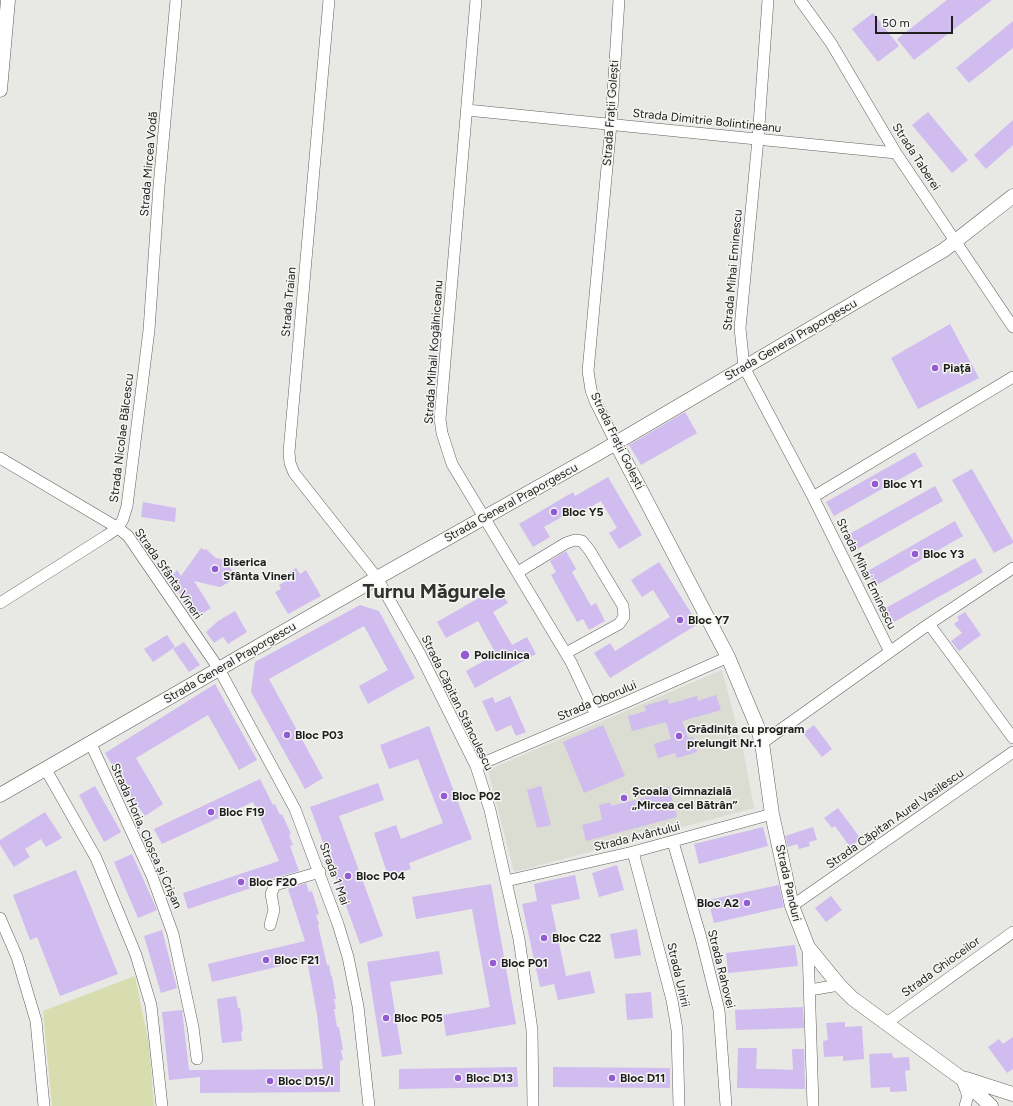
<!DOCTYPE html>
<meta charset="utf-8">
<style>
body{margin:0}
#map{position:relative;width:1013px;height:1106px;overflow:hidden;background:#e8e8e5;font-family:Figtree,sans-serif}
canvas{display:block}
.scale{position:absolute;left:875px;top:16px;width:78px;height:18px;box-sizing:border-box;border:2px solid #1e1e1d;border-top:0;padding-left:5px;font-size:12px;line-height:14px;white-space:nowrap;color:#1e1e1d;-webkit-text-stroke:3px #f5f6f3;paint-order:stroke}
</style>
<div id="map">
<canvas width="1013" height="1106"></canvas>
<div class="scale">50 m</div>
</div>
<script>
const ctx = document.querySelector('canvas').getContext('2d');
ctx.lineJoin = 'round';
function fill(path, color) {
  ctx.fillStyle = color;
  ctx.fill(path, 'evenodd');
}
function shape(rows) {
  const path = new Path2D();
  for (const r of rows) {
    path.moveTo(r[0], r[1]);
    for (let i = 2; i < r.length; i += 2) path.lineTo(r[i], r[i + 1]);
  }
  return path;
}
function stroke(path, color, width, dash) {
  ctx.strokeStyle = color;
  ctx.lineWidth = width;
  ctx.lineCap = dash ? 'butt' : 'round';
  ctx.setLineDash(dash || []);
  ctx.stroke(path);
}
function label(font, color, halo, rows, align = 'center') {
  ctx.font = font + ' Figtree,sans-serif';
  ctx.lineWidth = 3;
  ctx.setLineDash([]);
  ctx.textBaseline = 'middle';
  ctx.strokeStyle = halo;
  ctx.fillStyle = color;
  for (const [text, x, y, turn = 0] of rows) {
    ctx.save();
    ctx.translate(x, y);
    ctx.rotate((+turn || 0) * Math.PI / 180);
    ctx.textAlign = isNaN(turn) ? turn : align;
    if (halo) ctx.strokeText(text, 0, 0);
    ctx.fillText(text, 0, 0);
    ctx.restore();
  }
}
const built = shape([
 [722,670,744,755,754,808,514,872,488,770]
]);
const green = shape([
 [135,976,149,1044,154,1106,52,1106,43,1011]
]);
const building = shape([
 [947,0,992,0,914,60,897,39],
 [873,13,899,46,878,62,852,29],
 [1013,21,1013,48,969,83,956,68],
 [928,112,968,160,952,173,912,125],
 [1013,120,1013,145,986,169,974,155],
 [950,324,979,378,918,409,891,358],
 [685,412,697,433,641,465,629,445],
 [915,452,923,466,834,516,826,502],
 [972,469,1013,541,1013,543,994,553,952,480],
 [608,477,642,535,619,549,609,533,617,528,601,501,577,515,574,510,544,527,550,537,533,547,519,524,573,492,575,496],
 [935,486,943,501,854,551,846,536],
 [143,502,176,508,175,522,141,517],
 [955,521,963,536,875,586,866,572],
 [201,548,204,550,206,549,216,558,225,560,232,570,233,575,231,581,220,587,194,581,211,608,197,617,169,579,177,570,181,576],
 [566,551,576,569,572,572,591,606,596,603,605,621,589,630,583,619,577,622,551,575,556,572,550,561],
 [975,558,983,572,894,622,886,608],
 [659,562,698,624,610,678,594,653,610,643,615,651,670,617,653,590,642,597,631,580],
 [296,568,300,574,306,570,321,596,288,614,275,592,281,589,279,585,290,579,286,574],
 [498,587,508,603,493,612,512,645,527,637,536,654,475,688,466,671,496,654,478,621,446,638,437,622],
 [360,605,379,611,415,678,368,704,359,686,388,670,364,626,269,679,323,778,305,789,251,692,255,662],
 [235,611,247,632,228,644,223,637,214,643,206,632,218,621],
 [965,612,981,635,959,651,951,641,962,633,954,624,959,620,957,617],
 [167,635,175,647,153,662,144,649],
 [184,642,200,665,189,672,173,649],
 [215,684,257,760,239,770,208,715,136,758,163,804,145,816,128,792,105,753],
 [716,695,721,710,682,721,688,738,693,737,697,752,677,758,675,753,658,758,654,744,671,739,666,722,632,731,628,716,646,711,644,706,668,699,669,704,697,696,698,701],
 [510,696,526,732,516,736,511,725,496,732,482,701,493,697,495,703],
 [603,725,625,776,584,793,563,742],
 [814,725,832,749,822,757,803,733],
 [429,726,472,839,409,863,411,869,388,876,374,833,396,825,401,839,443,823,418,759,389,769,380,745],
 [260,779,273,805,275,804,280,815,282,814,291,834,289,835,293,845,290,846,299,871,273,878,269,882,188,909,183,893,279,861,253,802,162,844,154,829],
 [378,783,384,800,339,816,383,936,360,944,310,807],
 [95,786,121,832,104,842,79,795],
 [541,786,551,825,537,828,527,790],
 [669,787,677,817,586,841,582,825,602,820,599,805,610,802,611,806,659,794,658,790],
 [838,808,861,839,850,847,835,826,832,828,824,818],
 [45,812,62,838,46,847,41,839,25,849,30,857,14,867,0,845,0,840],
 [763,827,768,846,699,864,694,844],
 [813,827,817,840,809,842,810,846,799,849,797,844,788,847,785,836],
 [132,854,157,910,138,918,114,862],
 [617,865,624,890,599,897,592,873],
 [76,870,118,974,60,996,37,937,30,940,13,895],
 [575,875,580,899,551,905,566,976,590,971,595,993,558,1000,554,984,540,987,522,904,537,901,534,884],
 [306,883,309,892,312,891,319,914,316,915,319,924,318,925,327,965,329,965,331,976,332,976,336,999,334,999,336,1009,334,1009,337,1027,339,1027,343,1050,341,1050,343,1060,340,1061,340,1092,200,1093,200,1077,169,1080,162,1012,182,1010,189,1070,323,1069,317,1014,307,960,212,982,208,964,305,941,288,889],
 [491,884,516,1024,446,1036,443,1015,490,1007,472,909,416,919,412,897],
 [779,885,784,907,714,923,708,900],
 [831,896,842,910,826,922,815,908],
 [637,929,641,955,615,959,610,934],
 [162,930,177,988,161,993,144,936],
 [795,945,798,966,728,973,726,953],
 [439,951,443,974,390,982,402,1054,382,1057,367,962],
 [651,992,653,1018,627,1020,625,994],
 [236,996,238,1008,240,1008,243,1031,241,1032,242,1041,222,1043,217,999],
 [803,1007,804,1028,736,1030,735,1010],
 [845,1022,845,1027,862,1026,864,1059,843,1061,843,1056,824,1057,823,1041,828,1040,826,1023],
 [1013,1037,1013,1069,1007,1073,988,1047,999,1039,1003,1044],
 [738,1048,757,1048,756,1069,771,1069,793,1070,792,1049,804,1049,805,1089,737,1088],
 [892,1053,893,1058,909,1057,910,1070,905,1071,907,1091,890,1092,890,1087,871,1088,869,1054],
 [517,1067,518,1087,399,1089,399,1069],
 [553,1067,670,1068,670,1088,553,1087]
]);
const minor = shape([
 [329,0,289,452,290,463,294,473,377,578,420,654,476,766,490,810,519,939,532,1030,533,1106],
 [476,0,440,419,442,433,452,464,571,662,596,715],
 [768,0,758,139,740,328,744,367,813,497,890,652],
 [800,0,831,43,896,153,1013,327],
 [467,110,896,153],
 [616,443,595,401,591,390,588,371,611,124,619,0],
 [0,458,118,528,128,536,219,669,295,809,338,924,348,957,358,1006,369,1106],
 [813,497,1013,377],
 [518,572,566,543,575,540,582,541,590,551,623,606,624,617,619,624,566,653],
 [0,603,106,536,118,528,123,519,127,506,149,330,159,186,176,0],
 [929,624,1013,738],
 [90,742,152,876,173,934,193,1027,197,1059],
 [762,743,929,624,1013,568],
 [476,766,631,700,728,657],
 [45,768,96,858,136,955,151,1005,162,1106],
 [673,842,701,938,719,1010,726,1106],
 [633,852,672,1000,677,1030,679,1106],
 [506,881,633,852,772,814],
 [792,906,1013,752],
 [0,918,17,957,36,1021,44,1106],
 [270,925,274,910,271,894,275,885,320,872],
 [808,947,813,1106],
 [810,990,839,985],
 [885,1024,1013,932],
 [962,1080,968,1096,965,1106]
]);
const major = shape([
 [0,90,8,0],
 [616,443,728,657,757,726,762,743,772,814,792,906,808,947,839,985,852,998,961,1078,991,1106],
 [0,795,377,578,597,454,944,250,1013,196],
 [966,1079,1013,1094]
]);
const markers = [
 [935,368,4,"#935bd3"],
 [875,484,4,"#935bd3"],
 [554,512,4,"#935bd3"],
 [915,554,4,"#935bd3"],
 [215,569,4,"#935bd3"],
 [680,620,4,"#935bd3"],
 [465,655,5,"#935bd3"],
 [287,735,4,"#935bd3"],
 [679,736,4,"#935bd3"],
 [444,796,4,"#935bd3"],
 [624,798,4,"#935bd3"],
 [211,812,4,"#935bd3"],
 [348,876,4,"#935bd3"],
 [241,882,4,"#935bd3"],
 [747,903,4,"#935bd3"],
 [544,938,4,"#935bd3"],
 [266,960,4,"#935bd3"],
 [493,963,4,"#935bd3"],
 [386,1018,4,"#935bd3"],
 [458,1078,4,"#935bd3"],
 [612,1078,4,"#935bd3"],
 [270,1081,4,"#935bd3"]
];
const streetNames = [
 ["Strada Frații Golești",611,113,-86],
 ["Strada Dimitrie Bolintineanu",707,121,6],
 ["Strada Taberei",916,157,57],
 ["Strada Mircea Vodă",149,164,-85],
 ["Strada Mihai Eminescu",733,270,-85],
 ["Strada Traian",289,302,-85],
 ["Strada General Praporgescu",791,340,-30],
 ["Strada Mihail Kogălniceanu",434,352,-86],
 ["Strada Nicolae Bălcescu",122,438,-83],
 ["Strada Frații Golești",617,441,64],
 ["Strada General Praporgescu",511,503,-29],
 ["Strada Sfânta Vineri",168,574,55],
 ["Strada Mihai Eminescu",866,574,64],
 ["Strada General Praporgescu",230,663,-30],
 ["Strada Oborului",597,701,-23],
 ["Strada Căpitan Stănculescu",457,703,64],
 ["Strada Căpitan Aurel Vasilescu",895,819,-35],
 ["Strada Horia, Cloșca și Crișan",146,836,66],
 ["Strada Avântului",637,837,-14],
 ["Strada 1 Mai",334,874,70],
 ["Strada Panduri",788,883,77],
 ["Strada Ghioceilor",941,967,-36],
 ["Strada Rahovei",721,969,76],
 ["Strada Unirii",678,975,77]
];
const poiNames = [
 ["Piață",943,368],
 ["Bloc Y1",883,484],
 ["Bloc Y5",562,512],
 ["Bloc Y3",923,554],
 ["Biserica",223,562],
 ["Sfânta Vineri",223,576],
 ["Bloc Y7",688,620],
 ["Policlinica",474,655],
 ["Grădinița cu program",687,729],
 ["prelungit Nr.1",687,743],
 ["Bloc P03",295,735],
 ["Școala Gimnazială",632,791],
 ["„Mircea cel Bătrân”",632,805],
 ["Bloc P02",452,796],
 ["Bloc F19",219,812],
 ["Bloc P04",356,876],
 ["Bloc F20",249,882],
 ["Bloc A2",739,903,"right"],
 ["Bloc C22",552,938],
 ["Bloc F21",274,960],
 ["Bloc P01",501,963],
 ["Bloc P05",394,1018],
 ["Bloc D13",466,1078],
 ["Bloc D11",620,1078],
 ["Bloc D15/I",278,1081]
];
const townNames = [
 ["Turnu Măgurele",434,592]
];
fill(built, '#dbdcd2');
fill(green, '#d8ddb0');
fill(building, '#d0bcef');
stroke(minor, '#5f5f5d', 12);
stroke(major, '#5f5f5d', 15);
stroke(minor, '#fff', 11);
stroke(major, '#fff', 14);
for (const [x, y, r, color] of markers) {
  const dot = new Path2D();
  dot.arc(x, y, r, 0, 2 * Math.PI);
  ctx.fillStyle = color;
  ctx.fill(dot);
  stroke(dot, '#f5f6f3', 1.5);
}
label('12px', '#1e1e1d', '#f5f6f3', streetNames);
label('bold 12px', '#1e1e1d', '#f5f6f3', poiNames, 'left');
label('bold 20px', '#31322f', '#f5f6f3', townNames);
</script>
